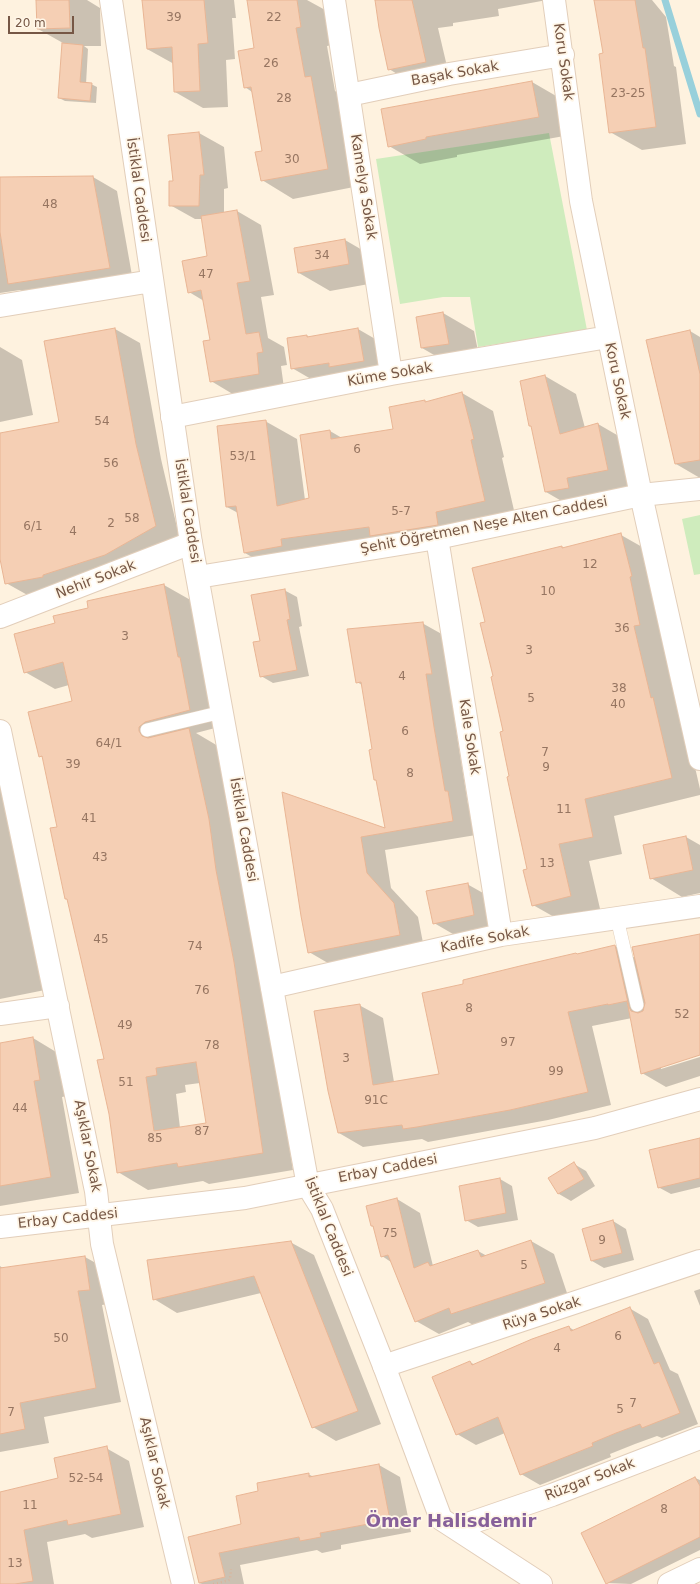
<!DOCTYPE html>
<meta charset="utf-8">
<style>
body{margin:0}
#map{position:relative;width:700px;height:1584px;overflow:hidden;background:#fef2df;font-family:"DejaVu Sans",sans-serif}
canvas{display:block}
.scale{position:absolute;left:8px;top:16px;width:66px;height:18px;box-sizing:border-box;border:2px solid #765745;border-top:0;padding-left:5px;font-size:12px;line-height:14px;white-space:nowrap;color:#765745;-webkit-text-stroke:3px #fff6e7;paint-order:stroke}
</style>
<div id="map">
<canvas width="700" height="1584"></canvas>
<div class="scale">20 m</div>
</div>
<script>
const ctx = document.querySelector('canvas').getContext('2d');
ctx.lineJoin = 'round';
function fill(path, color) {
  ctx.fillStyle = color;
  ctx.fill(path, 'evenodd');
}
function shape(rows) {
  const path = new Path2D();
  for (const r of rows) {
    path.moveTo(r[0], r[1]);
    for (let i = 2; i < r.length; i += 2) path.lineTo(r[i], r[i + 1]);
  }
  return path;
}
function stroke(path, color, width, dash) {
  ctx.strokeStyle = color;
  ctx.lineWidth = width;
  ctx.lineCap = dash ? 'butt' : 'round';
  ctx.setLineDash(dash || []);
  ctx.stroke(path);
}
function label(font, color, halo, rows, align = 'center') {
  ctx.font = font + ' "DejaVu Sans",sans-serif';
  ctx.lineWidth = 3.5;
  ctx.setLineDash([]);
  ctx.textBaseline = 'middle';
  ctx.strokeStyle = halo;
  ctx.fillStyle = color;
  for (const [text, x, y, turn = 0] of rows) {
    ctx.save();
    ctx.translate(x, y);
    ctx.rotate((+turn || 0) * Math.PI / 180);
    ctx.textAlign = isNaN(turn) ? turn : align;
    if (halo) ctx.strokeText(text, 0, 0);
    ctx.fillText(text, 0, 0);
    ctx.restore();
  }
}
const green = shape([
 [549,133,587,330,478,347,470,297,443,297,400,304,376,159],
 [700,515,700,574,694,575,682,519]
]);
const shadow = shape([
 [37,0,87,0,100,8,101,46,84,46,88,49,86,84,91,84,97,87,96,103,65,101,59,98,63,43,38,29],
 [143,0,234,0,236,18,232,18,235,59,226,60,228,107,203,108,175,92,174,64,147,49],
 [251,0,307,0,327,11,332,45,327,46,335,91,342,95,359,186,293,199,262,180,263,152,252,92,245,87,255,49],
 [376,0,547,0,498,9,499,16,453,23,453,26,438,28,449,75,412,83,389,69],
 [595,0,652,0,666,17,674,66,676,67,686,144,642,150,610,132,604,54],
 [532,82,563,100,570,135,457,155,457,157,420,164,389,146],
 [199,133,224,147,228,188,224,189,224,213,237,211,261,225,274,295,261,297,268,338,284,347,287,365,281,366,284,388,236,396,211,381,211,341,204,301,189,292,208,257,202,219,195,219,170,205,174,182,169,136],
 [93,177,117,191,133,281,33,297,20,290,0,293,0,178],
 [345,240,376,258,380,282,330,291,299,273],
 [443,313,474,331,480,361,453,366,422,348],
 [115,329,140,343,161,459,180,540,31,597,6,583,0,553,0,434,60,423],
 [358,329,389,347,394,379,323,386,292,368,307,336,309,337],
 [690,331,700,337,700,478,676,464,647,340],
 [0,347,22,360,33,415,0,422],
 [545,376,576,394,585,428,598,424,629,442,639,488,577,510,546,492,532,427,530,426],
 [462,393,493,411,504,457,502,458,516,519,467,530,469,543,402,554,276,571,245,553,238,513,227,507,265,421,297,439,305,500,311,499,330,431,342,438,394,430,424,401,426,403],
 [621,535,651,552,683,715,700,789,700,795,614,816,622,854,589,861,601,913,563,922,533,905,529,869,510,777,486,623,562,547,564,549],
 [164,585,194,602,219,727,196,733,218,746,263,980,293,1170,209,1184,203,1181,148,1190,118,1172,106,1060,68,900,66,899,58,827,44,758,40,756,73,701,69,685,55,689,25,672,56,624,90,609],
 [200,1083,207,1124,180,1128,176,1094,186,1092,185,1085],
 [284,590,297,597,302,626,299,627,309,676,273,683,261,676],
 [422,623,447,637,455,687,450,688,458,742,468,804,471,806,476,835,385,850,391,888,418,917,424,948,333,966,309,952,283,794,386,830,377,781,375,780,374,750,362,685,357,682],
 [0,784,15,856,17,858,45,990,0,999],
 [686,837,700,845,700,893,682,897,651,878],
 [467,884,499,902,505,933,465,941,434,923],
 [700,935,700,1055,661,1067,661,1069,700,1057,700,1076,666,1087,642,1073,632,1018,592,1026,611,1105,548,1120,428,1142,422,1139,363,1147,339,1133,359,1005,383,1018,394,1082,440,1074,464,984,615,946,635,958],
 [33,1038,61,1055,67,1096,62,1097,79,1193,0,1206,0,1044],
 [700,1140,700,1187,671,1194,658,1187],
 [574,1164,586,1171,595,1186,571,1201,559,1194,550,1178],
 [500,1179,512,1186,518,1220,478,1227,466,1220],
 [397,1199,420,1213,433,1266,478,1251,487,1256,531,1241,554,1254,568,1296,475,1326,468,1322,439,1334,416,1321,391,1262,382,1256,375,1228,372,1226],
 [613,1221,626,1229,634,1260,604,1268,592,1261],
 [290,1242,314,1255,381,1424,336,1441,313,1427,261,1293,177,1313,154,1299],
 [85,1257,110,1271,114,1303,102,1305,121,1402,44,1417,49,1443,0,1452,0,1266,4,1269],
 [700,1289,700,1306,694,1291],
 [629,1308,648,1319,670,1370,678,1374,698,1424,662,1438,657,1436,635,1444,610,1454,611,1457,540,1485,521,1474,505,1433,476,1445,457,1434,470,1362,475,1365,569,1327,575,1331],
 [106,1448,129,1461,144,1527,92,1538,85,1534,47,1542,54,1584,0,1584,0,1493,59,1479],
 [379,1465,400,1477,411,1532,341,1545,341,1549,322,1553,317,1550,240,1565,244,1584,202,1584,199,1583,189,1538,243,1525,259,1492,308,1474,314,1477],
 [695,1478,700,1480,700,1550,631,1584,606,1583]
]);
const stream = shape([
 [665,0,700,114]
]);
const building = shape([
 [36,0,69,0,70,28,37,29,36,0],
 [142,0,204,0,208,43,198,44,200,91,174,92,172,47,147,49,142,0],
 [247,0,297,0,301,27,296,28,305,77,311,76,328,169,261,181,255,152,262,151,251,87,244,88,238,51,254,48,247,0],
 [375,0,412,0,426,62,388,70,379,28,375,0],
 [594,0,635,0,643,48,645,48,656,127,609,133,599,54,603,53,594,0],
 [62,43,83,45,80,82,92,83,90,101,58,98,62,43],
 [532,81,539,117,426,137,426,139,388,147,381,109,532,81],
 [199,132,204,175,200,175,199,206,169,206,169,181,173,181,168,135,199,132],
 [93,176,110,268,8,284,0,232,0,177,93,176],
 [237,210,250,281,237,283,246,334,259,332,263,352,257,353,259,374,210,382,203,341,210,340,201,290,188,293,182,261,207,256,201,216,237,210],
 [345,239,349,264,298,273,294,248,345,239],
 [443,312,449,344,421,348,416,317,443,312],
 [115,328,136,444,156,526,105,555,43,575,43,577,5,584,0,559,0,433,59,422,44,341,115,328],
 [358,328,364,361,329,367,329,363,291,369,287,338,307,335,307,337,358,328],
 [690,330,700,374,700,460,675,464,646,340,690,330],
 [545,375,560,434,598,423,608,470,567,478,569,488,545,492,531,426,529,426,520,381,545,375],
 [462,392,474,439,471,440,485,501,436,512,438,525,370,536,369,527,281,539,282,546,244,553,236,506,226,507,217,426,266,420,277,506,309,498,300,435,330,430,331,439,393,429,389,407,425,400,425,402,462,392],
 [621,533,632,576,630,577,640,625,634,626,651,698,653,697,672,778,585,799,593,837,559,844,571,896,532,906,523,870,527,869,507,777,509,776,500,732,503,731,491,677,493,676,480,623,485,622,472,568,562,546,562,548,621,533],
 [164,584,178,657,180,657,190,710,145,722,139,727,139,731,142,736,148,738,189,728,209,819,216,870,234,962,263,1153,178,1167,177,1163,117,1173,109,1114,97,1060,104,1059,67,899,65,899,50,828,57,827,42,756,39,757,28,712,72,701,63,662,24,673,14,634,55,623,53,616,88,608,87,601,164,584],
 [196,1062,206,1123,154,1131,146,1077,157,1075,156,1068,196,1062],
 [285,589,290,619,287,620,297,670,260,677,253,642,260,641,251,595,285,589],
 [423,622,432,674,426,674,434,727,445,791,448,791,453,821,361,837,367,873,394,903,400,935,308,953,301,916,282,792,385,828,376,780,374,780,369,750,372,749,361,682,356,683,347,629,423,622],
 [686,836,693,870,650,879,643,845,686,836],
 [468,883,474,915,433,924,426,891,468,883],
 [700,934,700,1055,641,1074,627,1001,608,1005,608,1004,568,1012,588,1092,510,1110,417,1127,403,1129,402,1125,338,1133,328,1091,314,1011,360,1004,373,1085,439,1074,422,993,463,984,463,980,520,966,576,953,577,954,615,945,629,1007,631,1011,638,1013,643,1011,645,1003,632,947,700,934],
 [33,1037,40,1080,34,1081,51,1177,0,1186,0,1043,33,1037],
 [700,1138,700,1178,658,1188,649,1150,700,1138],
 [574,1162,584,1179,558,1194,548,1178,574,1162],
 [500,1178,506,1213,465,1221,459,1186,500,1178],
 [397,1198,414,1268,428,1262,430,1266,478,1250,481,1257,531,1240,545,1283,451,1314,449,1308,415,1322,388,1255,381,1257,373,1226,371,1226,366,1206,397,1198],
 [613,1220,622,1253,591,1261,582,1229,613,1220],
 [291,1241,358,1411,312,1428,254,1276,153,1300,147,1260,291,1241],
 [85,1256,90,1290,78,1291,96,1388,20,1403,25,1429,0,1434,0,1268,85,1256],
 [630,1307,654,1364,659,1362,680,1413,642,1428,640,1424,616,1433,592,1443,593,1446,520,1475,498,1417,456,1435,432,1377,470,1361,472,1365,532,1339,569,1326,571,1331,630,1307],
 [107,1446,121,1514,68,1525,67,1520,24,1530,33,1581,15,1584,0,1584,0,1492,58,1478,54,1458,107,1446],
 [379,1464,390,1520,320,1533,321,1537,300,1541,299,1537,219,1553,225,1577,199,1583,188,1537,241,1524,236,1496,258,1491,257,1483,309,1473,309,1477,379,1464],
 [695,1477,700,1486,700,1537,606,1584,581,1533,695,1477]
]);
const path = shape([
 [213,1584,230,1580,231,1569]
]);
const service = shape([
 [147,730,222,712],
 [617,918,637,1005]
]);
const minor = shape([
 [334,0,391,374],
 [554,0,581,201,641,495,700,759],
 [349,95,449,74,563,55],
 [172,417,391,374,608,337],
 [437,538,501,935],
 [0,617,191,543],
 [0,731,96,1191,102,1244,183,1584],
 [272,987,501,935,700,906],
 [0,1014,58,1006],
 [384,1366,700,1261],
 [456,1528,552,1495,700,1438],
 [669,1584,700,1569]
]);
const tertiary = shape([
 [111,0,191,543,308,1186,322,1209,384,1366,441,1519,541,1584],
 [0,306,152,281],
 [198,577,437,538,641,495,700,489],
 [0,1227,245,1198,595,1128,700,1099]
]);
const numberNames = [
 ["39",174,18],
 ["22",274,18],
 ["26",271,64],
 ["23-25",628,94],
 ["28",284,99],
 ["30",292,160],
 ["48",50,205],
 ["34",322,256],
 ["47",206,275],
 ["54",102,422],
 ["6",357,450],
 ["53/1",243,457],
 ["56",111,464],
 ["5-7",401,512],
 ["58",132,519],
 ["2",111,524],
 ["6/1",33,527],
 ["4",73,532],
 ["12",590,565],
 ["10",548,592],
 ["36",622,629],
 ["3",125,637],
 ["3",529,651],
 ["4",402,677],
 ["38",619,689],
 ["5",531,699],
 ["40",618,705],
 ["6",405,732],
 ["64/1",109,744],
 ["7",545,753],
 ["39",73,765],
 ["9",546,768],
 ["8",410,774],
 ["11",564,810],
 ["41",89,819],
 ["43",100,858],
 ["13",547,864],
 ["45",101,940],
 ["74",195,947],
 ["76",202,991],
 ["8",469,1009],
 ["52",682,1015],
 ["49",125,1026],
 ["97",508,1043],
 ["78",212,1046],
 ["3",346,1059],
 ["99",556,1072],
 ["51",126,1083],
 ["91C",376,1101],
 ["44",20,1109],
 ["87",202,1132],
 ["85",155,1139],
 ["75",390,1234],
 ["9",602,1241],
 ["5",524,1266],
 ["6",618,1337],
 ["50",61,1339],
 ["4",557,1349],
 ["7",633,1404],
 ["5",620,1410],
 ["7",11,1413],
 ["52-54",86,1479],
 ["11",30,1506],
 ["8",664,1510],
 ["13",15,1564]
];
const streetNames = [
 ["Koru Sokak",563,62,82],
 ["Başak Sokak",455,74,-10],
 ["Kamelya Sokak",363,187,81],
 ["İstiklal Caddesi",138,190,82],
 ["Küme Sokak",390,375,-10],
 ["Koru Sokak",617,381,78],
 ["İstiklal Caddesi",187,511,81],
 ["Şehit Öğretmen Neşe Alten Caddesi",484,526,-11],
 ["Nehir Sokak",96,580,-21],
 ["Kale Sokak",469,737,81],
 ["İstiklal Caddesi",243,830,80],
 ["Kadife Sokak",485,940,-11],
 ["Aşıklar Sokak",87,1146,79],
 ["Erbay Caddesi",388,1169,-11],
 ["Erbay Caddesi",68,1219,-6],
 ["İstiklal Caddesi",328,1227,68],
 ["Rüya Sokak",542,1314,-18],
 ["Aşıklar Sokak",154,1463,77],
 ["Rüzgar Sokak",590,1480,-21]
];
const districtNames = [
 ["Ömer Halisdemir",451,1522]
];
fill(green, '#cfecbd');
fill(shadow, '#0003');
stroke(stream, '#98d0db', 7);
fill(building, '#f5cfb4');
stroke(building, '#e9b594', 1);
stroke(service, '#e2ceba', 14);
stroke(minor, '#e2ceba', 24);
stroke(tertiary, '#e2ceba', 24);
stroke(path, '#dab298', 2.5, [1, 3]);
stroke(service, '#fff', 13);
stroke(minor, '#fff', 22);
stroke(tertiary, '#fff', 22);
label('12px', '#967561', null, numberNames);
label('14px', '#765745', '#fff6e7', streetNames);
label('bold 18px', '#87609a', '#fff6e7', districtNames);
</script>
